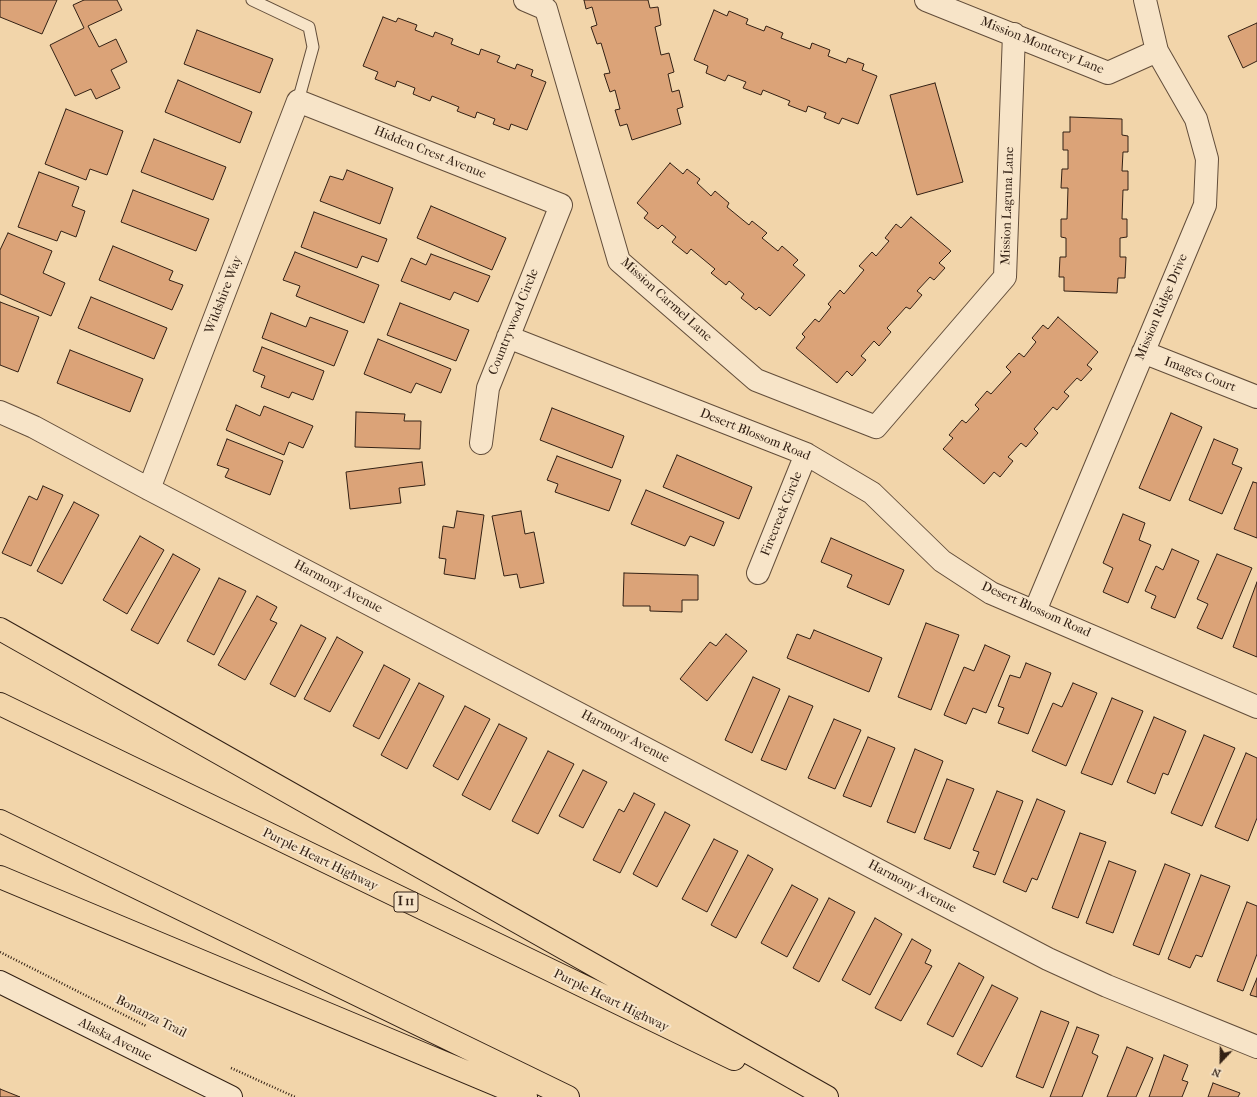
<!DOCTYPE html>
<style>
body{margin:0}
#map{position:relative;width:1257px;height:1097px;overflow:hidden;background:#f2d5aa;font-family:"IM FELL French Canon",serif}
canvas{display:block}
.north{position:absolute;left:1201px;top:1041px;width:40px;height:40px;-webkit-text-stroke:3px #f7e4c8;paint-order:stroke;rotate:202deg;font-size:11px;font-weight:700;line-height:16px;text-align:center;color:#322014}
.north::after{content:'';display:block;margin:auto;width:14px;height:18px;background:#322014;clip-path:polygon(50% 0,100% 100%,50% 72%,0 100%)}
</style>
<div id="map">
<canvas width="1257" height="1097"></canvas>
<div class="north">N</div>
</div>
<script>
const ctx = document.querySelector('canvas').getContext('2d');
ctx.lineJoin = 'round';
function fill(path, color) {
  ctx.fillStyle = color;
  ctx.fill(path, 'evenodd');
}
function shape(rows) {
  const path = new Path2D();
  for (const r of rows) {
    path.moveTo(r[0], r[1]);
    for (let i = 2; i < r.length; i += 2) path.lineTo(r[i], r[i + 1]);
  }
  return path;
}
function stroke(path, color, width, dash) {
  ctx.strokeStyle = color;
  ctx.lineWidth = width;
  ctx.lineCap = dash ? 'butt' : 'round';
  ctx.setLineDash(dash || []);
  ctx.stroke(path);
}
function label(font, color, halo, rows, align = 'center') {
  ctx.font = font + ' "IM FELL French Canon",serif';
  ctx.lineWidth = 4;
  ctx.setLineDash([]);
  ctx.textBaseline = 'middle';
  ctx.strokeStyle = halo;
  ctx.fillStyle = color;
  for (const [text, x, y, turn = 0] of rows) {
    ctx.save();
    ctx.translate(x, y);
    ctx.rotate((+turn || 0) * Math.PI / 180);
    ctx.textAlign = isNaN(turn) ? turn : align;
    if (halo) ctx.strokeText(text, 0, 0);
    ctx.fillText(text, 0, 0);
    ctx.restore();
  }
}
const building = shape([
 [0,0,57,0,42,34,0,17,0,0],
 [84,0,117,0,122,10,88,26,99,47,116,39,127,62,111,70,120,88,96,99,91,89,75,96,50,45,84,28,73,5,84,0],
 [584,0,648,0,650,8,658,7,661,25,655,27,661,55,669,53,674,72,668,74,672,92,679,90,683,107,677,109,681,124,632,140,627,124,620,126,615,110,620,109,615,90,610,92,604,74,610,73,601,43,597,44,591,27,597,25,592,7,586,9,584,0],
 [714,10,727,16,729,11,748,19,746,24,764,31,766,26,783,33,781,38,810,49,812,43,830,50,828,56,846,63,848,58,864,64,862,70,877,76,858,124,842,118,839,124,824,118,826,113,808,106,806,112,788,105,790,101,763,90,761,95,743,88,746,82,728,75,725,81,706,73,708,66,694,60,714,10],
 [383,17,396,22,398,18,417,25,415,30,433,37,435,32,453,39,451,44,479,55,481,49,500,56,497,62,515,69,517,64,533,70,531,76,546,82,527,130,511,124,509,130,493,124,495,119,477,112,475,118,457,111,459,107,432,96,430,101,413,94,415,88,397,81,395,87,375,79,378,72,363,66,383,17],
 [1257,23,1257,61,1243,68,1228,36,1257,23],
 [197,30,273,59,260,93,184,64,197,30],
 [178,80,252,112,240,143,165,112,178,80],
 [935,83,963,182,917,195,890,95,935,83],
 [66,109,123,131,107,175,90,169,86,180,45,164,66,109],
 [1070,117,1122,119,1122,135,1128,136,1128,152,1123,152,1122,171,1128,171,1128,190,1123,190,1122,219,1127,219,1127,237,1120,238,1120,257,1126,257,1125,278,1118,278,1117,293,1064,291,1064,277,1059,277,1060,257,1066,257,1066,238,1061,237,1061,219,1067,219,1068,188,1061,188,1062,169,1068,169,1068,150,1063,150,1063,132,1070,132,1070,117],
 [154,139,226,167,213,200,141,172,154,139],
 [670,163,683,174,687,169,700,179,697,183,711,196,715,191,729,203,727,207,749,225,752,221,767,233,762,238,778,251,782,246,798,260,793,265,805,275,770,316,759,307,756,310,741,298,744,294,729,281,726,285,711,273,715,269,691,249,687,254,672,242,676,237,662,225,658,229,644,218,648,213,637,203,670,163],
 [347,170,393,188,380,224,320,201,330,176,343,180,347,170],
 [39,172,79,187,72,206,85,211,76,237,61,231,57,241,18,227,39,172],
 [133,190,209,219,196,251,121,222,133,190],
 [431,206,506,238,492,270,417,238,431,206],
 [314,212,387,239,378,262,362,256,357,268,301,247,314,212],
 [911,217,951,251,939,263,945,268,934,280,930,277,917,291,922,295,910,309,906,307,887,328,891,332,879,346,874,341,861,356,866,360,852,376,847,371,837,383,796,348,805,337,802,334,815,319,819,322,831,307,828,304,840,290,844,294,864,270,859,266,872,252,876,256,889,241,885,238,896,224,901,228,911,217],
 [8,233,52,251,43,273,65,283,51,316,0,294,0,250,8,233],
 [113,246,173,271,169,280,183,285,172,310,99,280,113,246],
 [295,252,379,285,364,323,296,296,300,286,283,280,295,252],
 [431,254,490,276,478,302,454,292,450,300,401,281,411,258,426,265,431,254],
 [91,297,167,328,154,359,78,328,91,297],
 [0,302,39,317,18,372,0,365,0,302],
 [400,303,469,330,456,361,387,335,400,303],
 [271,313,306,327,310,317,348,331,334,366,262,338,271,313],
 [1058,317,1098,352,1087,365,1092,369,1081,381,1077,378,1064,392,1069,396,1057,410,1053,407,1034,429,1038,433,1026,447,1021,443,1008,457,1013,461,1000,477,994,472,984,484,943,449,953,438,949,435,962,420,966,423,979,409,975,405,987,391,991,394,1011,372,1006,367,1019,353,1024,357,1036,342,1032,338,1043,325,1048,329,1058,317],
 [378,339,451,369,441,393,416,383,411,393,364,374,378,339],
 [262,347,324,371,313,400,292,392,289,398,261,387,265,376,253,371,262,347],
 [70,350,143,379,130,412,57,383,70,350],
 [236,405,260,416,264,406,313,426,303,448,289,442,284,455,226,430,236,405],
 [552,408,624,436,612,468,540,440,552,408],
 [356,412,405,414,404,421,421,421,420,449,355,447,356,412],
 [1171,413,1202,427,1170,501,1139,488,1171,413],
 [227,439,283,461,270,495,225,477,229,469,217,465,227,439],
 [1214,439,1238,449,1232,464,1242,468,1222,514,1189,500,1214,439],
 [677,455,752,487,739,519,663,487,677,455],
 [557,456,621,480,609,511,555,492,558,484,547,480,557,456],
 [422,462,425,485,399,488,401,503,350,509,346,472,422,462],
 [1253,482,1257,483,1257,538,1234,529,1253,482],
 [43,486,63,495,31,566,2,553,29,496,37,500,43,486],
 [646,490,724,522,714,546,690,536,685,546,631,524,646,490],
 [74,502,99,515,62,584,37,571,74,502],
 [457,511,484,515,475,579,444,574,446,559,439,558,443,526,454,528,457,511],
 [521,511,525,534,534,532,544,583,520,588,517,574,504,576,492,516,521,511],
 [1123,514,1145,523,1139,540,1151,545,1128,603,1103,592,1113,568,1103,563,1123,514],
 [140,536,164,550,127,614,103,600,140,536],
 [831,538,904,570,889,605,847,587,852,575,821,562,831,538],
 [1172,549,1199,561,1175,618,1151,608,1156,596,1145,591,1156,566,1163,570,1172,549],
 [173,554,200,569,158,644,131,630,173,554],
 [1217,554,1252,568,1222,639,1197,628,1208,604,1197,599,1217,554],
 [624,573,698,575,698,600,682,600,682,612,650,611,650,606,623,606,624,573],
 [219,578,246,591,214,655,187,641,219,578],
 [1257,582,1257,657,1233,647,1257,582],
 [257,596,277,607,270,620,277,623,245,680,218,665,257,596],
 [926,623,959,635,931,710,898,697,926,623],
 [301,625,326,638,295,697,270,684,301,625],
 [814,630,882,658,869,692,787,658,797,634,810,639,814,630],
 [726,634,747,651,707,701,680,679,710,642,716,646,726,634],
 [337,637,363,652,330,712,304,699,337,637],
 [985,645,1010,656,986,713,973,708,966,724,944,715,964,667,974,671,985,645],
 [1026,663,1051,673,1028,734,998,723,1004,708,998,706,1010,675,1020,678,1026,663],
 [384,665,410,679,379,739,353,726,384,665],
 [753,677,780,689,752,753,725,740,753,677],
 [419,683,444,696,407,769,381,755,419,683],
 [1073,683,1097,693,1066,766,1032,751,1053,703,1062,707,1073,683],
 [789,696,813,706,786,770,761,760,789,696],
 [1112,698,1143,711,1112,785,1081,773,1112,698],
 [465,706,490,719,458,780,433,766,465,706],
 [1154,717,1186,731,1168,775,1163,773,1155,794,1127,782,1154,717],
 [834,719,861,730,835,789,808,778,834,719],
 [499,724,527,738,490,810,462,795,499,724],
 [1204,735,1235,748,1202,826,1171,813,1204,735],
 [868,737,895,748,871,807,843,796,868,737],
 [915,749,943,761,915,833,887,822,915,749],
 [548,751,574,764,538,834,512,821,548,751],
 [1246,753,1257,758,1257,818,1248,841,1215,827,1246,753],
 [583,770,607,782,583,828,559,816,583,770],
 [947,779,974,789,950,849,924,839,947,779],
 [997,791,1023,801,995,875,973,867,979,852,973,850,997,791],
 [634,793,655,804,620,873,593,860,619,809,624,812,634,793],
 [1037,799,1065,811,1037,880,1032,878,1026,892,1003,882,1037,799],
 [665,812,690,825,657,887,633,874,665,812],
 [1080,833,1106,842,1078,918,1052,908,1080,833],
 [714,839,738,851,707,912,682,899,714,839],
 [748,855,773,869,736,938,711,925,748,855],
 [1109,861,1136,871,1113,933,1086,923,1109,861],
 [1165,864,1190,874,1159,955,1133,945,1165,864],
 [1201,875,1230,886,1202,957,1196,955,1190,968,1168,959,1201,875],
 [792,885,818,899,787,957,761,943,792,885],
 [829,898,855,912,819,982,793,968,829,898],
 [1247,902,1257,906,1257,954,1243,991,1217,981,1247,902],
 [875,918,902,934,870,995,842,980,875,918],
 [912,939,931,950,925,963,932,966,901,1021,875,1008,912,939],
 [959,963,984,977,953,1037,927,1024,959,963],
 [1257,978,1257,997,1250,995,1257,978],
 [992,985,1018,998,982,1067,957,1054,992,985],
 [1041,1011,1069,1022,1043,1088,1016,1077,1041,1011],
 [1077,1027,1099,1035,1092,1053,1098,1056,1082,1097,1050,1097,1077,1027],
 [1127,1047,1153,1058,1136,1097,1107,1097,1127,1047],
 [1164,1055,1188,1065,1182,1080,1188,1082,1182,1097,1149,1097,1164,1055],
 [1213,1083,1240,1093,1238,1097,1208,1097,1213,1083],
 [0,1089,20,1097,0,1097,0,1089]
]);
const path = shape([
 [0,952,146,1026],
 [231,1068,295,1097]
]);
const lane = shape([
 [252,0,309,27,313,47,298,101]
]);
const street = shape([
 [525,0,546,9,619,261,756,380,876,427,1005,277,1014,34],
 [926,0,1108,73,1157,51],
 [508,337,806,454,872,493,942,561,991,593,1257,707],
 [1143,352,1257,397],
 [0,412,34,427,149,489,1048,959,1107,986,1257,1047],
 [149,489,298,101,561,205,488,388,481,443],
 [758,573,806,454],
 [1035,611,1205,205,1207,159,1196,119,1157,51,1145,0]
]);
const secondary = shape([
 [0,982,231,1097]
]);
const highway = shape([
 [0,629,827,1097],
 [0,704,734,1059],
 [0,821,568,1097],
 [0,877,526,1097]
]);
const shields = [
 [406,902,24]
];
const shieldNames = [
 ["I 11",406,902]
];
const streetNames = [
 ["Mission Monterey Lane",1042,46,22],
 ["Hidden Crest Avenue",430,153,22],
 ["Mission Laguna Lane",1008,206,-88],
 ["Wildshire Way",224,295,-69],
 ["Mission Carmel Lane",666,300,42],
 ["Mission Ridge Drive",1162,307,-67],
 ["Countrywood Circle",514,322,-68],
 ["Images Court",1200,375,21],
 ["Desert Blossom Road",755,435,22],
 ["Firecreek Circle",782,514,-68],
 ["Harmony Avenue",338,587,28],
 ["Desert Blossom Road",1036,610,24],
 ["Harmony Avenue",625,737,28],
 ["Purple Heart Highway",320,860,26],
 ["Harmony Avenue",912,887,28],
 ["Purple Heart Highway",611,1001,26],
 ["Bonanza Trail",151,1017,27],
 ["Alaska Avenue",115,1040,27]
];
fill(building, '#dba378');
stroke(building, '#322014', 1);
stroke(lane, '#624d3a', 13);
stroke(street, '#624d3a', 24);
stroke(secondary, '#322014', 24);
stroke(highway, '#322014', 24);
stroke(path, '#322014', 2.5, [1, 2]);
stroke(lane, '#f7e4c8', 11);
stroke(street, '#f7e4c8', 22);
stroke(secondary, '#f7e4c8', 22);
stroke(highway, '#f2d5aa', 22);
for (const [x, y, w] of shields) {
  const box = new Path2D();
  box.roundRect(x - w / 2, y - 10, w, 20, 3);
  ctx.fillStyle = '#f7e4c8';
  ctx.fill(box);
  stroke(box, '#322014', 1);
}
label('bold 12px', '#322014', null, shieldNames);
label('13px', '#322014', '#f7e4c8', streetNames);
</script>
